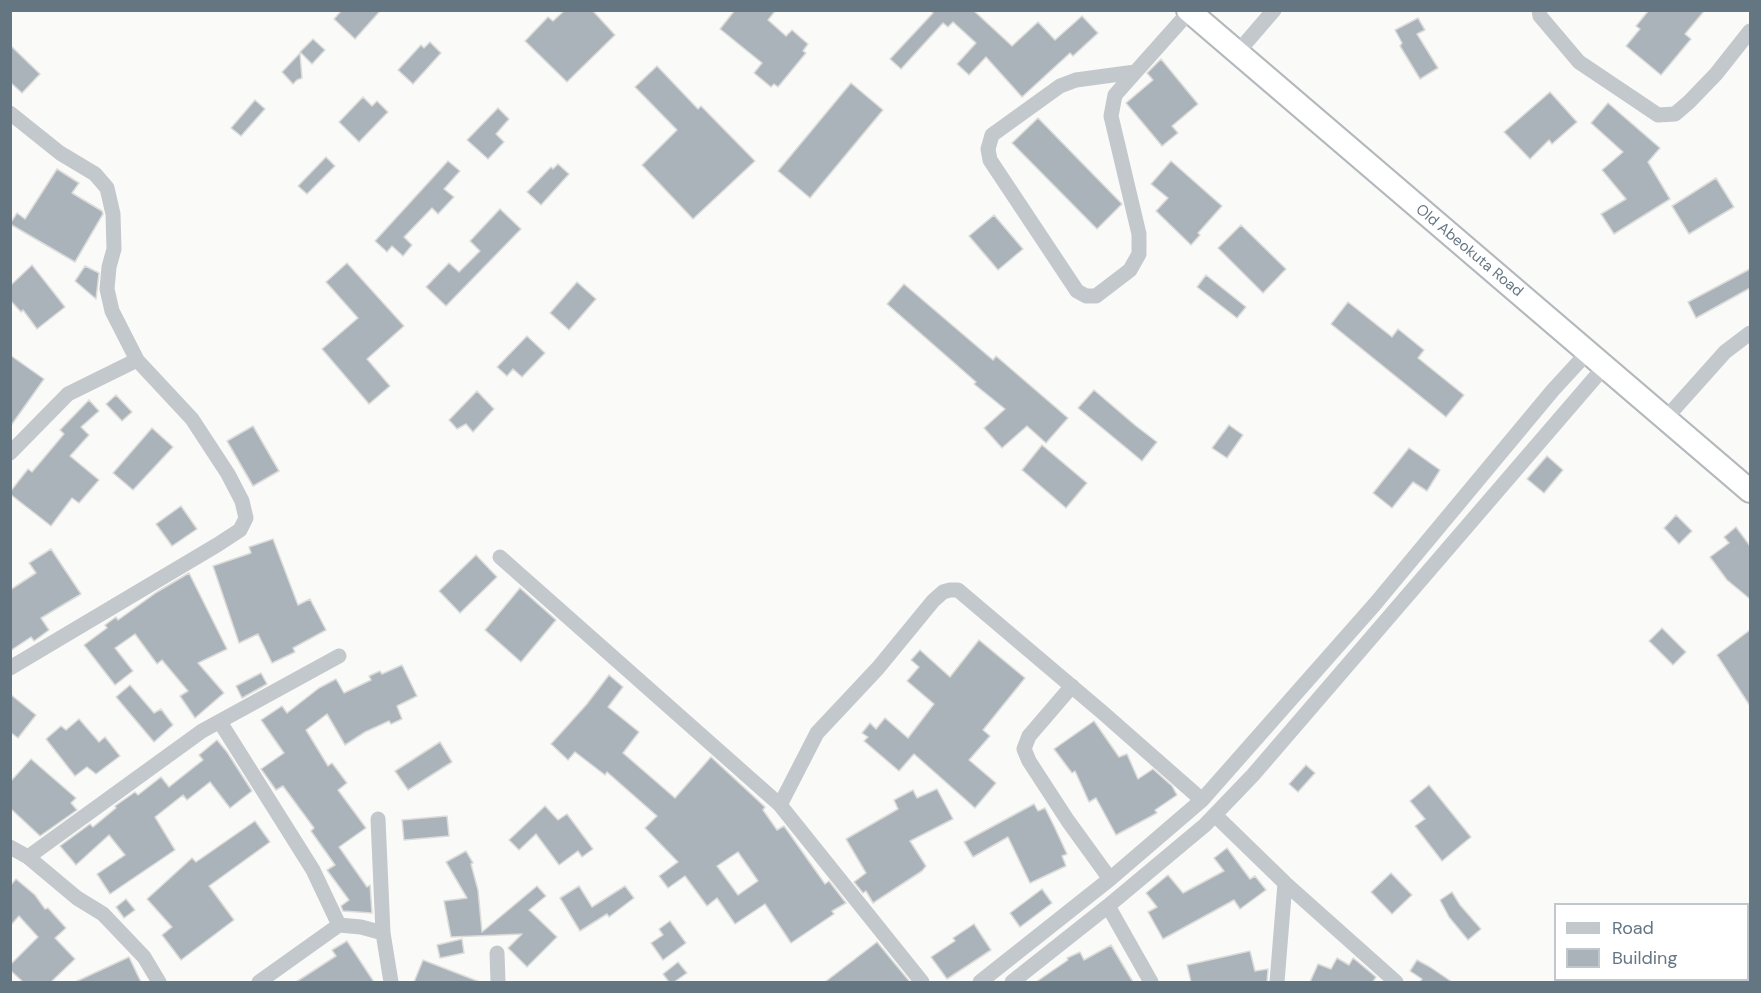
<!DOCTYPE html>
<style>
body{margin:0}
#map{position:relative;width:1761px;height:993px;overflow:hidden;background:#fafaf8;font-family:"DM Sans",sans-serif}
canvas{display:block}
.frame{position:absolute;inset:0;border:12px solid #657683;pointer-events:none}
.legend{position:absolute;left:1554px;top:903px;width:195px;height:78px;box-sizing:border-box;background:#fff;border:2px solid #c1c8cd;margin:0;padding:8px 10px;list-style:none;font-size:18px;color:#657683}
.legend li{display:flex;align-items:center;gap:12px;height:30px}
.legend b{width:30px;border:2px solid #c1c8cd}
</style>
<div id="map">
<canvas width="1761" height="993"></canvas>
<div class="frame"></div>
<ul class="legend">
<li><b style="height:8px;background:#c3c8cc"></b>Road</li>
<li><b style="height:16px;background:#aab3b9"></b>Building</li>
</ul>
</div>
<script>
const ctx = document.querySelector('canvas').getContext('2d');
ctx.lineJoin = 'round';
function fill(path, color) {
  ctx.fillStyle = color;
  ctx.fill(path, 'evenodd');
}
function shape(rows) {
  const path = new Path2D();
  for (const r of rows) {
    path.moveTo(r[0], r[1]);
    for (let i = 2; i < r.length; i += 2) path.lineTo(r[i], r[i + 1]);
  }
  return path;
}
function stroke(path, color, width, dash) {
  ctx.strokeStyle = color;
  ctx.lineWidth = width;
  ctx.lineCap = dash ? 'butt' : 'round';
  ctx.setLineDash(dash || []);
  ctx.stroke(path);
}
function label(font, color, halo, rows, align = 'center') {
  ctx.font = font + ' "DM Sans",sans-serif';
  ctx.lineWidth = 6;
  ctx.setLineDash([]);
  ctx.textBaseline = 'middle';
  ctx.strokeStyle = halo;
  ctx.fillStyle = color;
  for (const [text, x, y, turn = 0] of rows) {
    ctx.save();
    ctx.translate(x, y);
    ctx.rotate((+turn || 0) * Math.PI / 180);
    ctx.textAlign = isNaN(turn) ? turn : align;
    if (halo) ctx.strokeText(text, 0, 0);
    ctx.fillText(text, 0, 0);
    ctx.restore();
  }
}
const building = shape([
 [342,10,381,10,355,39,334,19,342,10],
 [565,10,592,10,615,35,567,82,525,41,548,17,553,21,565,10],
 [735,10,776,10,768,20,786,36,792,30,808,44,803,51,806,53,778,87,774,84,771,87,754,73,762,63,720,29,735,10],
 [930,10,973,10,1012,46,1038,22,1055,40,1082,16,1098,33,1073,56,1070,53,1022,97,986,57,969,75,957,64,976,43,953,22,948,27,943,23,901,69,890,59,933,13,930,10],
 [1649,10,1705,10,1685,34,1691,39,1661,75,1626,46,1640,29,1636,26,1649,10],
 [1418,18,1425,30,1417,34,1438,68,1420,79,1400,46,1402,43,1395,30,1418,18],
 [313,39,325,50,312,64,300,52,313,39],
 [430,42,441,53,413,84,398,70,421,45,424,48,430,42],
 [10,45,40,74,22,93,10,82,10,45],
 [300,53,302,78,297,80,293,84,282,72,300,53],
 [1161,59,1198,104,1172,126,1178,133,1162,146,1126,103,1153,80,1147,73,1161,59],
 [657,66,698,109,701,106,755,161,693,219,642,165,677,130,635,87,657,66],
 [851,83,883,110,810,198,778,171,851,83],
 [1550,92,1577,122,1552,144,1549,140,1530,159,1504,132,1550,92],
 [363,97,372,106,377,101,388,112,359,142,339,122,363,97],
 [255,100,265,109,241,136,231,128,255,100],
 [1608,103,1660,148,1648,162,1670,199,1614,234,1601,214,1626,199,1602,170,1623,152,1591,123,1608,103],
 [498,108,509,119,496,134,504,142,488,159,467,140,498,108],
 [1038,118,1122,204,1097,229,1012,143,1038,118],
 [326,157,335,166,307,194,298,186,326,157],
 [448,161,460,171,444,189,454,197,438,214,432,208,404,237,412,245,403,256,392,246,387,252,375,241,448,161],
 [1171,161,1222,206,1198,233,1200,235,1191,245,1156,211,1168,198,1151,184,1171,161],
 [558,164,569,174,541,205,527,192,551,167,553,169,558,164],
 [57,169,79,183,72,193,102,211,103,214,75,262,10,224,17,213,25,219,57,169],
 [1716,178,1734,207,1689,234,1672,206,1716,178],
 [500,209,521,229,446,306,426,287,449,263,459,272,480,251,470,241,500,209],
 [994,215,1023,249,998,270,969,236,994,215],
 [1241,225,1286,269,1263,293,1218,248,1241,225],
 [347,263,404,326,367,359,390,386,369,404,322,349,358,318,326,282,347,263],
 [32,265,65,307,37,329,23,310,21,312,10,300,10,286,32,265],
 [85,266,99,273,96,299,75,281,85,266],
 [1750,269,1750,288,1696,318,1688,302,1750,269],
 [1206,275,1246,307,1237,318,1197,287,1206,275],
 [577,282,596,299,569,330,550,313,577,282],
 [904,284,993,360,996,356,1068,418,1046,443,1027,426,1002,448,984,428,1005,409,974,384,976,382,887,304,904,284],
 [1348,302,1392,337,1398,329,1424,350,1418,358,1464,395,1446,417,1331,324,1348,302],
 [527,336,545,353,522,377,513,369,507,376,497,367,527,336],
 [10,355,44,379,10,427,10,355],
 [1094,390,1136,426,1157,442,1142,461,1078,408,1094,390],
 [477,391,494,409,473,432,466,424,457,429,449,420,477,391],
 [116,395,132,412,122,421,106,404,116,395],
 [89,400,99,411,81,427,89,435,70,456,99,480,79,503,72,498,51,526,10,494,10,492,28,469,32,472,64,434,60,430,89,400],
 [1229,425,1243,435,1227,458,1212,448,1229,425],
 [253,426,279,471,253,486,227,441,253,426],
 [152,428,173,447,133,490,113,473,152,428],
 [1042,445,1087,483,1066,508,1022,470,1042,445],
 [1409,448,1440,470,1427,491,1413,482,1392,508,1373,493,1409,448],
 [1547,456,1563,470,1544,493,1527,479,1547,456],
 [181,506,197,529,172,546,156,524,181,506],
 [1676,515,1692,531,1679,544,1664,528,1676,515],
 [1736,527,1750,546,1750,599,1727,580,1710,557,1729,543,1724,537,1736,527],
 [273,539,298,605,310,599,326,630,293,648,295,652,272,663,258,634,239,643,213,566,251,553,249,547,273,539],
 [51,549,81,594,41,618,49,630,34,641,31,637,10,651,10,590,36,573,29,563,51,549],
 [476,555,497,577,460,613,439,591,476,555],
 [189,573,227,649,198,663,224,693,195,718,180,696,188,691,162,660,157,664,135,634,115,648,133,671,115,685,84,645,107,628,105,625,116,617,118,620,157,592,189,573],
 [520,588,556,620,521,662,485,630,520,588],
 [1662,628,1686,652,1673,665,1649,641,1662,628],
 [1750,630,1750,706,1717,655,1750,630],
 [979,640,1025,678,983,730,990,736,969,760,996,783,975,808,914,754,899,771,864,741,868,737,862,733,870,723,876,729,885,718,908,738,934,704,907,681,919,667,911,660,920,650,950,677,979,640],
 [402,665,417,696,397,706,402,719,391,724,389,721,365,732,345,745,327,714,306,730,328,766,332,763,347,783,338,790,366,828,339,847,367,887,370,885,372,913,343,911,341,906,349,900,327,870,335,865,311,831,314,828,283,786,276,790,261,769,284,753,261,720,282,706,287,713,319,688,336,679,344,693,371,680,369,676,380,671,382,674,402,665],
 [261,673,267,684,242,698,236,686,261,673],
 [609,675,623,687,608,707,639,732,623,753,675,798,711,757,765,807,763,810,777,830,784,826,825,884,829,881,846,903,832,911,834,914,791,943,765,904,735,924,717,898,707,906,685,876,668,888,659,876,678,862,645,828,657,816,607,772,605,775,575,752,568,760,551,744,587,704,609,675],
 [738,852,758,881,738,895,717,866,738,852],
 [130,685,154,713,161,709,173,725,154,742,116,697,130,685],
 [10,694,36,715,18,738,10,732,10,694],
 [79,719,99,742,105,737,120,756,96,774,87,767,75,776,46,739,61,726,66,730,79,719],
 [1094,721,1119,757,1127,754,1138,779,1153,769,1172,786,1177,795,1155,810,1157,813,1116,835,1096,798,1089,802,1075,771,1072,773,1054,749,1094,721],
 [217,740,227,752,252,791,230,808,210,782,187,800,183,795,155,817,175,850,110,894,97,874,125,855,109,835,76,865,60,846,90,824,93,827,116,808,115,806,135,792,138,795,161,777,169,787,203,760,199,755,217,740],
 [440,742,452,762,408,790,395,771,440,742],
 [31,759,76,798,71,803,77,810,40,836,10,808,10,782,31,759],
 [1306,765,1315,773,1298,792,1289,784,1306,765],
 [1429,785,1471,837,1442,861,1415,826,1425,819,1410,801,1429,785],
 [937,789,953,819,910,841,926,866,922,871,873,903,866,891,863,893,854,882,866,873,846,839,898,809,894,800,913,790,917,798,937,789],
 [1034,804,1038,811,1045,808,1054,826,1067,854,1062,856,1066,866,1030,883,1008,837,973,857,964,842,1034,804],
 [545,806,558,820,567,814,593,849,582,857,578,851,559,865,536,834,519,850,509,840,545,806],
 [447,816,449,836,404,840,402,820,447,816],
 [255,821,270,842,209,886,234,920,181,960,162,935,172,927,147,899,192,858,196,862,255,821],
 [1227,848,1250,879,1255,876,1266,890,1240,909,1234,900,1163,939,1148,912,1157,907,1146,893,1168,875,1183,893,1224,871,1214,858,1227,848],
 [466,851,473,863,471,864,478,890,482,932,537,886,546,896,529,910,557,937,527,967,508,948,522,934,451,937,444,901,467,898,446,862,466,851],
 [1391,873,1412,895,1392,914,1371,892,1391,873],
 [16,879,35,895,45,909,48,908,66,928,55,938,75,959,51,982,23,982,10,970,10,965,38,937,19,916,10,926,10,886,16,879],
 [579,886,592,907,625,886,634,898,609,917,607,914,580,931,560,898,579,886],
 [1042,889,1052,903,1020,927,1010,913,1042,889],
 [1452,892,1460,905,1481,929,1468,940,1449,917,1440,900,1452,892],
 [126,899,135,910,124,918,116,907,126,899],
 [670,921,686,943,663,960,651,943,663,935,659,929,670,921],
 [974,924,991,950,947,979,931,957,955,941,953,938,974,924],
 [462,939,464,953,440,958,437,945,462,939],
 [347,941,374,982,296,982,336,956,332,950,347,941],
 [877,942,910,982,825,982,877,942],
 [1111,945,1133,982,1036,982,1068,960,1067,958,1080,952,1084,960,1111,945],
 [1250,951,1255,971,1268,969,1267,982,1191,982,1187,965,1250,951],
 [129,957,141,982,75,982,129,957],
 [1337,958,1349,965,1353,958,1358,962,1376,977,1373,982,1310,982,1318,964,1331,969,1337,958],
 [423,960,480,982,414,982,423,960],
 [1417,960,1430,967,1452,982,1420,982,1422,979,1410,971,1417,960],
 [678,962,687,973,674,982,669,982,663,974,678,962]
]);
const minor = shape([
 [1539,10,1540,16,1579,62,1658,115,1675,114,1689,102,1716,74,1750,31],
 [1237,53,1274,10],
 [1135,72,1076,80,1060,86,992,135,988,149,990,160,1077,291,1086,296,1096,296,1130,270,1139,254,1139,234,1111,116,1115,95,1189,12],
 [10,113,60,153,95,174,107,188,113,214,114,249,109,267,107,289,112,311,137,360,192,419,228,474,242,501,246,518,240,530,217,545,10,668],
 [1666,418,1725,352,1750,333],
 [10,453,68,394,137,360],
 [500,557,780,805,922,982],
 [1072,686,1029,736,1024,749,1029,761,1068,821,1110,879],
 [220,722,313,870,339,925],
 [780,805,817,733,878,668,933,601,943,592,950,590,958,590,1102,712,1202,800],
 [1215,815,1285,883,1396,982],
 [378,819,383,933],
 [10,847,28,857,77,898,103,914,144,957,159,982],
 [28,857,202,731,339,656],
 [1108,906,1151,982],
 [497,953,498,982],
 [259,982,339,925,361,927,383,933,391,982],
 [980,982,1110,879,1202,800,1375,604,1553,390,1588,352],
 [1012,982,1108,906,1205,825,1253,775,1605,366],
 [1277,982,1285,883]
]);
const highway = shape([
 [1188,10,1750,491]
]);
const streetNames = [
 ["Old Abeokuta Road",1469,251,40]
];
fill(building, '#aab3b9');
stroke(building, '#dcdcda', 1.5);
stroke(highway, '#b4b9bd', 26);
stroke(minor, '#c3c8cc', 15);
stroke(highway, '#fff', 22);
label('15px', '#657683', '#fff', streetNames);
</script>
